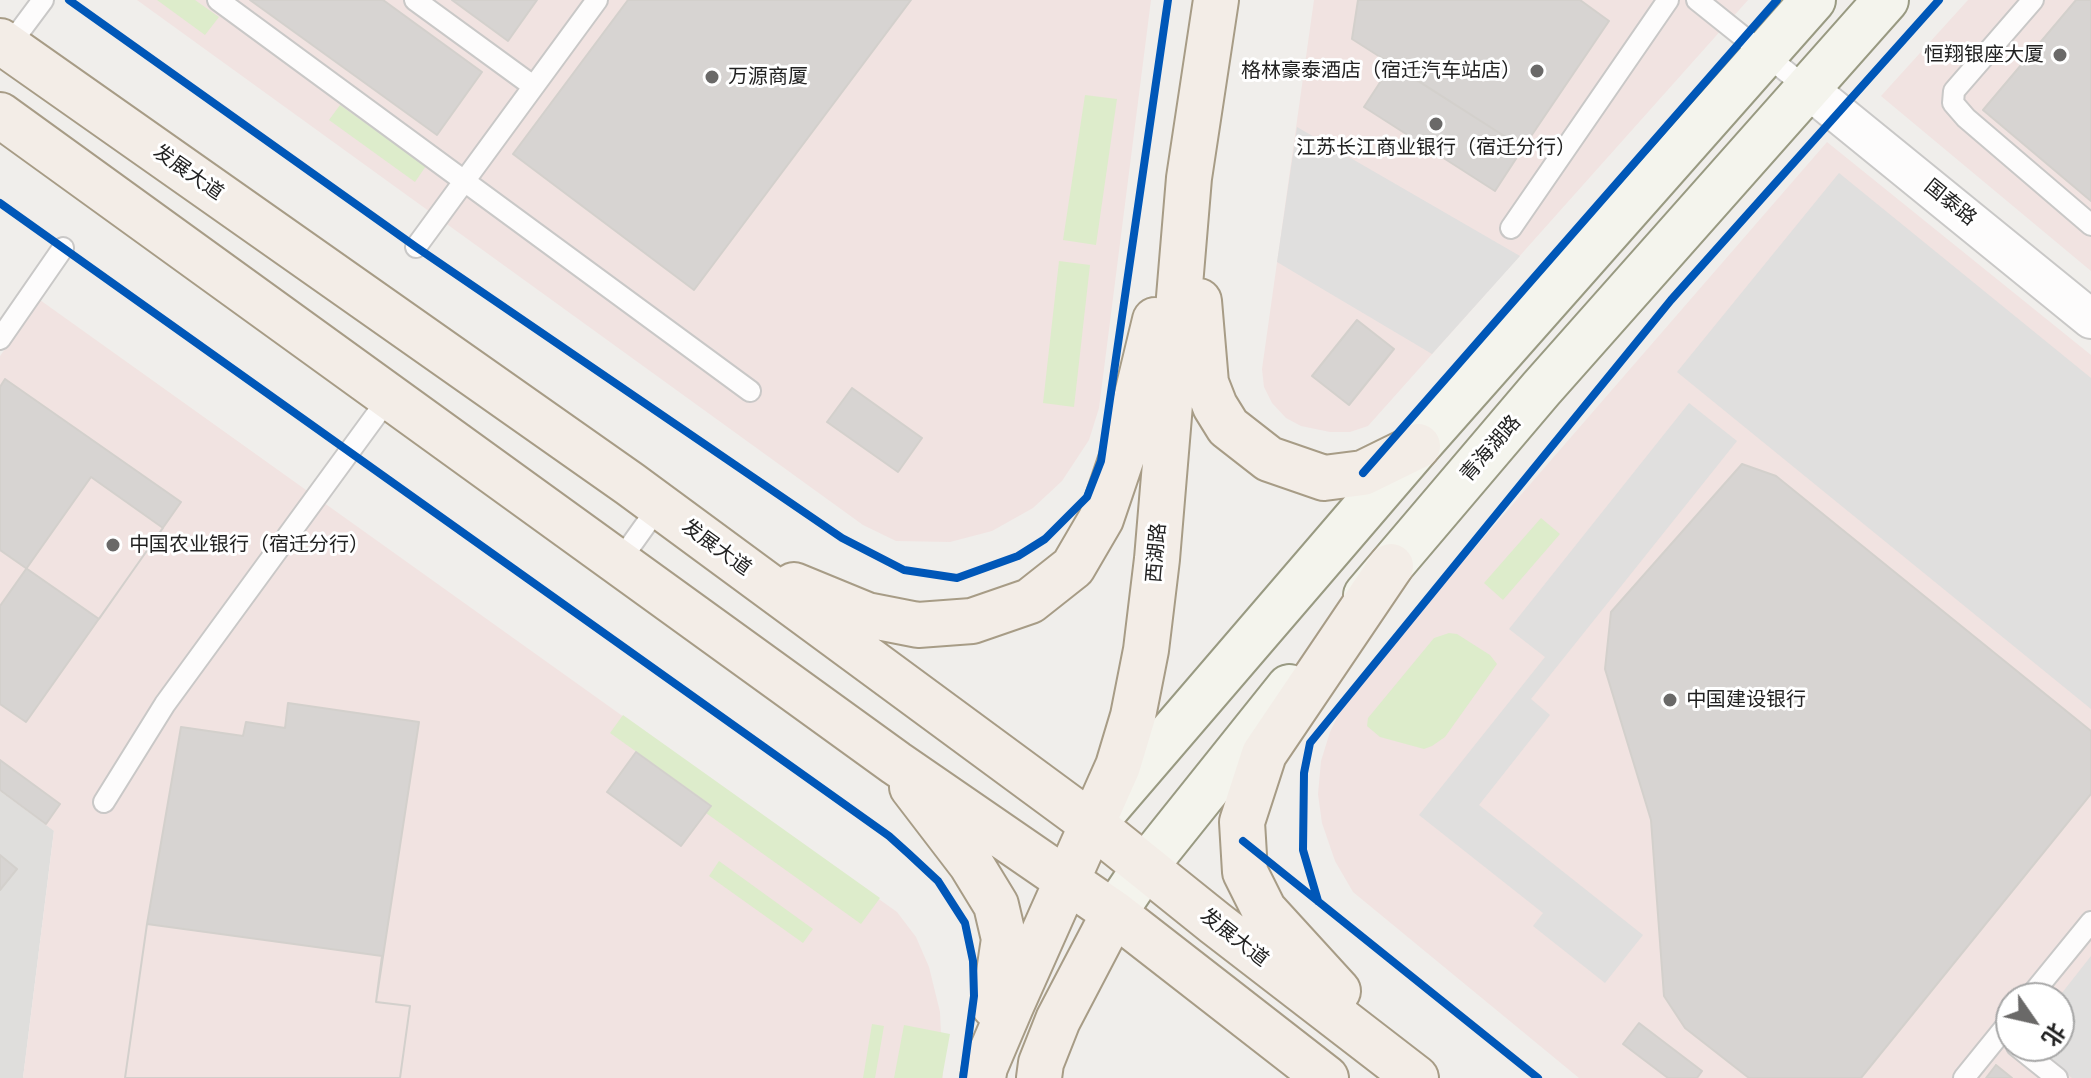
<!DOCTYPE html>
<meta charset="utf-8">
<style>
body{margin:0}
#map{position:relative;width:2091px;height:1078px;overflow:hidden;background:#f0eeeb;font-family:Helvetica,"Noto Sans SC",sans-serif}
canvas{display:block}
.north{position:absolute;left:1995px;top:982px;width:80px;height:80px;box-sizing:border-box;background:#fff;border:2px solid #a7a7a7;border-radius:50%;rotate:124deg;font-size:22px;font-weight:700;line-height:32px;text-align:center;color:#222}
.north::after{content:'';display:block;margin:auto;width:28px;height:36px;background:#6a6968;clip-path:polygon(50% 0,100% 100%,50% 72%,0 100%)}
</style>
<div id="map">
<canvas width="2091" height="1078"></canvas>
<div class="north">北</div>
</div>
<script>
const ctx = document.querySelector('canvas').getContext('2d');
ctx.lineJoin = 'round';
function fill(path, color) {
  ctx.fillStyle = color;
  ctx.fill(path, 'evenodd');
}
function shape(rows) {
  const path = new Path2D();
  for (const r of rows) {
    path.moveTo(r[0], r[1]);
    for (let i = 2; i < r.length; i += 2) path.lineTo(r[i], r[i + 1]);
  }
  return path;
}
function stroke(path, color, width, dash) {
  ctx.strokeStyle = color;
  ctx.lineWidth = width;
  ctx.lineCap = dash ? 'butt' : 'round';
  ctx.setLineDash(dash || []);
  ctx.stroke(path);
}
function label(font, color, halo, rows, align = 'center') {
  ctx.font = font + ' Helvetica,"Noto Sans SC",sans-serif';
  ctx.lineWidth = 6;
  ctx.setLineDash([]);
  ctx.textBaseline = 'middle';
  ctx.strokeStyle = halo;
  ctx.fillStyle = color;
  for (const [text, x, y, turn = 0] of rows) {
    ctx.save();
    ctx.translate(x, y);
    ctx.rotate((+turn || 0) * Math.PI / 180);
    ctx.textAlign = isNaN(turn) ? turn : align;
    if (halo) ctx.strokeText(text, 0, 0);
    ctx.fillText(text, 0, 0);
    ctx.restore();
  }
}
const residential = shape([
 [0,791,54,830,23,1078,0,1078]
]);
const commercial = shape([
 [137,0,1151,0,1099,408,1089,440,1062,481,1033,508,992,531,950,542,896,541,863,525],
 [1314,0,1748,0,1368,426,1350,432,1330,432,1301,426,1286,418,1272,403,1264,387,1262,369],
 [1968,0,2091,0,2091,271,1881,96],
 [1827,142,2091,355,2091,1078,1579,1078,1353,892,1335,861,1322,823,1318,794,1321,761,1330,732,1349,693],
 [2011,998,2059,998,2059,1046,2011,1046],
 [40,300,897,912,916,937,929,967,940,1012,943,1078,23,1078,54,831,0,791,0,356]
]);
const grass = shape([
 [157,0,195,0,219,17,205,35],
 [1085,95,1117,99,1096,245,1063,240],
 [340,105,426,166,415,182,329,120],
 [1059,261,1090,265,1074,407,1043,403],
 [1541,518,1560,534,1503,600,1484,583],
 [1449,633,1457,634,1490,655,1497,664,1445,737,1432,746,1424,749,1380,737,1367,726,1368,718,1434,638],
 [623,715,880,898,861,924,706,813,711,805,610,733],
 [719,861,813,929,803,943,709,876],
 [872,1024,884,1026,875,1078,863,1078],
 [904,1025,950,1034,942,1078,894,1078]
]);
const parking = shape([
 [1297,127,1520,256,1432,354,1277,262],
 [1839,173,2091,378,2091,709,1677,372],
 [1689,403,1737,441,1531,699,1550,715,1479,805,1643,935,1605,983,1533,926,1543,913,1419,815,1545,657,1509,629],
 [2091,956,2091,1078,2072,1078,2032,1046,2059,1046,2058,998]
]);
const building = shape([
 [250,0,383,0,482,72,437,135,250,0],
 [452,0,537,0,508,41,452,0],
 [628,0,911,0,694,290,513,154,628,0],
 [1358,0,1580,0,1609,21,1523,148,1352,39,1358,0],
 [2076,0,2091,0,2091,201,1983,110,2076,0],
 [1392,64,1523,148,1495,191,1364,107,1392,64],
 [1357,320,1394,349,1349,405,1312,376,1357,320],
 [5,379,181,502,99,619,0,550,0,387,5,379],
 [852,388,922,438,898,472,827,422,852,388],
 [1742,464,1776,476,2091,731,2091,794,1861,1078,1749,1078,1685,1028,1664,996,1651,820,1605,669,1611,612,1742,464],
 [91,477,163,528,26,722,0,704,0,606,91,477],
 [288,703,419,722,376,1002,410,1006,400,1078,125,1078,147,924,181,727,243,736,246,722,285,728,288,703],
 [636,752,711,806,681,846,607,792,636,752],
 [0,760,60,804,46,824,0,790,0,760],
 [0,855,17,869,0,890,0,855],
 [147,924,382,956,376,1002,410,1006,400,1078,125,1078,147,924],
 [1639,1023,1702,1071,1697,1078,1668,1078,1623,1044,1639,1023],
 [1996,1065,2012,1078,1986,1078,1996,1065]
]);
const lane = shape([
 [218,0,750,391],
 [415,0,533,86],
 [1697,0,1807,88],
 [2033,0,1954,91,1953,103,1966,118,2091,225],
 [8,47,43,0],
 [1511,228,1668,0],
 [416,247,597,0],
 [0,339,63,248],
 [619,562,659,506],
 [104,802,165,704,390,396],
 [2029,998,2091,922],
 [2017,1046,2057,1078],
 [1964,1078,2011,1020]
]);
const street = shape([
 [1807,88,2091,319]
]);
const secondary = shape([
 [1366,595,1541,389,1886,0],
 [1101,815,1418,446,1813,0],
 [1114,913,1145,867,1289,687]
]);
const primary = shape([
 [0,41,630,484,1093,825,1215,923,1416,1078],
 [0,115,896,763,1114,913,1326,1078],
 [1199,301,1206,383,1215,406,1228,427,1269,459,1324,478,1363,473,1418,446],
 [794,585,867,615,918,625,972,621,1030,601,1073,567,1101,519,1122,457,1155,320],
 [912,787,971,864,996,905,1004,939,994,1006],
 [1338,991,1264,910,1245,872,1242,822,1264,754,1391,566],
 [983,1078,985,1067,1011,1006,1118,766,1133,716,1146,650,1157,559,1189,178,1216,0],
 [1039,1078,1041,1063,1058,1020,1114,913]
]);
const cycleway = shape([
 [69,0,416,247,842,538,904,570,957,578,1018,556,1045,539,1087,497,1101,461,1168,0],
 [0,203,889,836,909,854,938,881,965,923,973,961,974,996,963,1078],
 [1363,473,1777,0],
 [1243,841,1538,1078],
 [1318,901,1303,850,1304,773,1310,743,1671,300,1939,0]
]);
const markers = [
 [2060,55,8,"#6a6968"],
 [1537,71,8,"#6a6968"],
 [712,77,8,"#6a6968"],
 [1436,124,8,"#6a6968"],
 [113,545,8,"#6a6968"],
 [1670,700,8,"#6a6968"]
];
const poiNames = [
 ["恒翔银座大厦",2044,55,"right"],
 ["格林豪泰酒店（宿迁汽车站店）",1521,71,"right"],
 ["万源商厦",728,77],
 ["江苏长江商业银行（宿迁分行）",1436,148,"center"],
 ["中国农业银行（宿迁分行）",129,545],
 ["中国建设银行",1686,700]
];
const streetNames = [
 ["发展大道",188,173,35],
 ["国泰路",1950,203,39],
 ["青海湖路",1491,449,-49],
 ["发展大道",716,548,36],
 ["西湖路",1157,553,-85],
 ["发展大道",1234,938,38]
];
fill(residential, '#dfdedc');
fill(commercial, '#f1e3e1');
fill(grass, '#ddeccb');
fill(parking, '#e0dfde');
fill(building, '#d7d4d2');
stroke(building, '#d3d0cc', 2);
stroke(lane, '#c9c8c7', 24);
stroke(street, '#c9c8c7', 42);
stroke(secondary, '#999a82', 48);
stroke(primary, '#a79c86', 48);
stroke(lane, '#fdfcfc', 20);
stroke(street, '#fdfcfc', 38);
stroke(secondary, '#f4f4ed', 44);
stroke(primary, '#f3ede7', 44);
stroke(cycleway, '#0057b8', 8);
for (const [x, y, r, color] of markers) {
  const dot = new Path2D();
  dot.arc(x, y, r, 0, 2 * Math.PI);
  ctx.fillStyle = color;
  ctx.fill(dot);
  stroke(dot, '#fff', 3);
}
label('20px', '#222', '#fff', poiNames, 'left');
label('20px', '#222', '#fff', streetNames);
</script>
